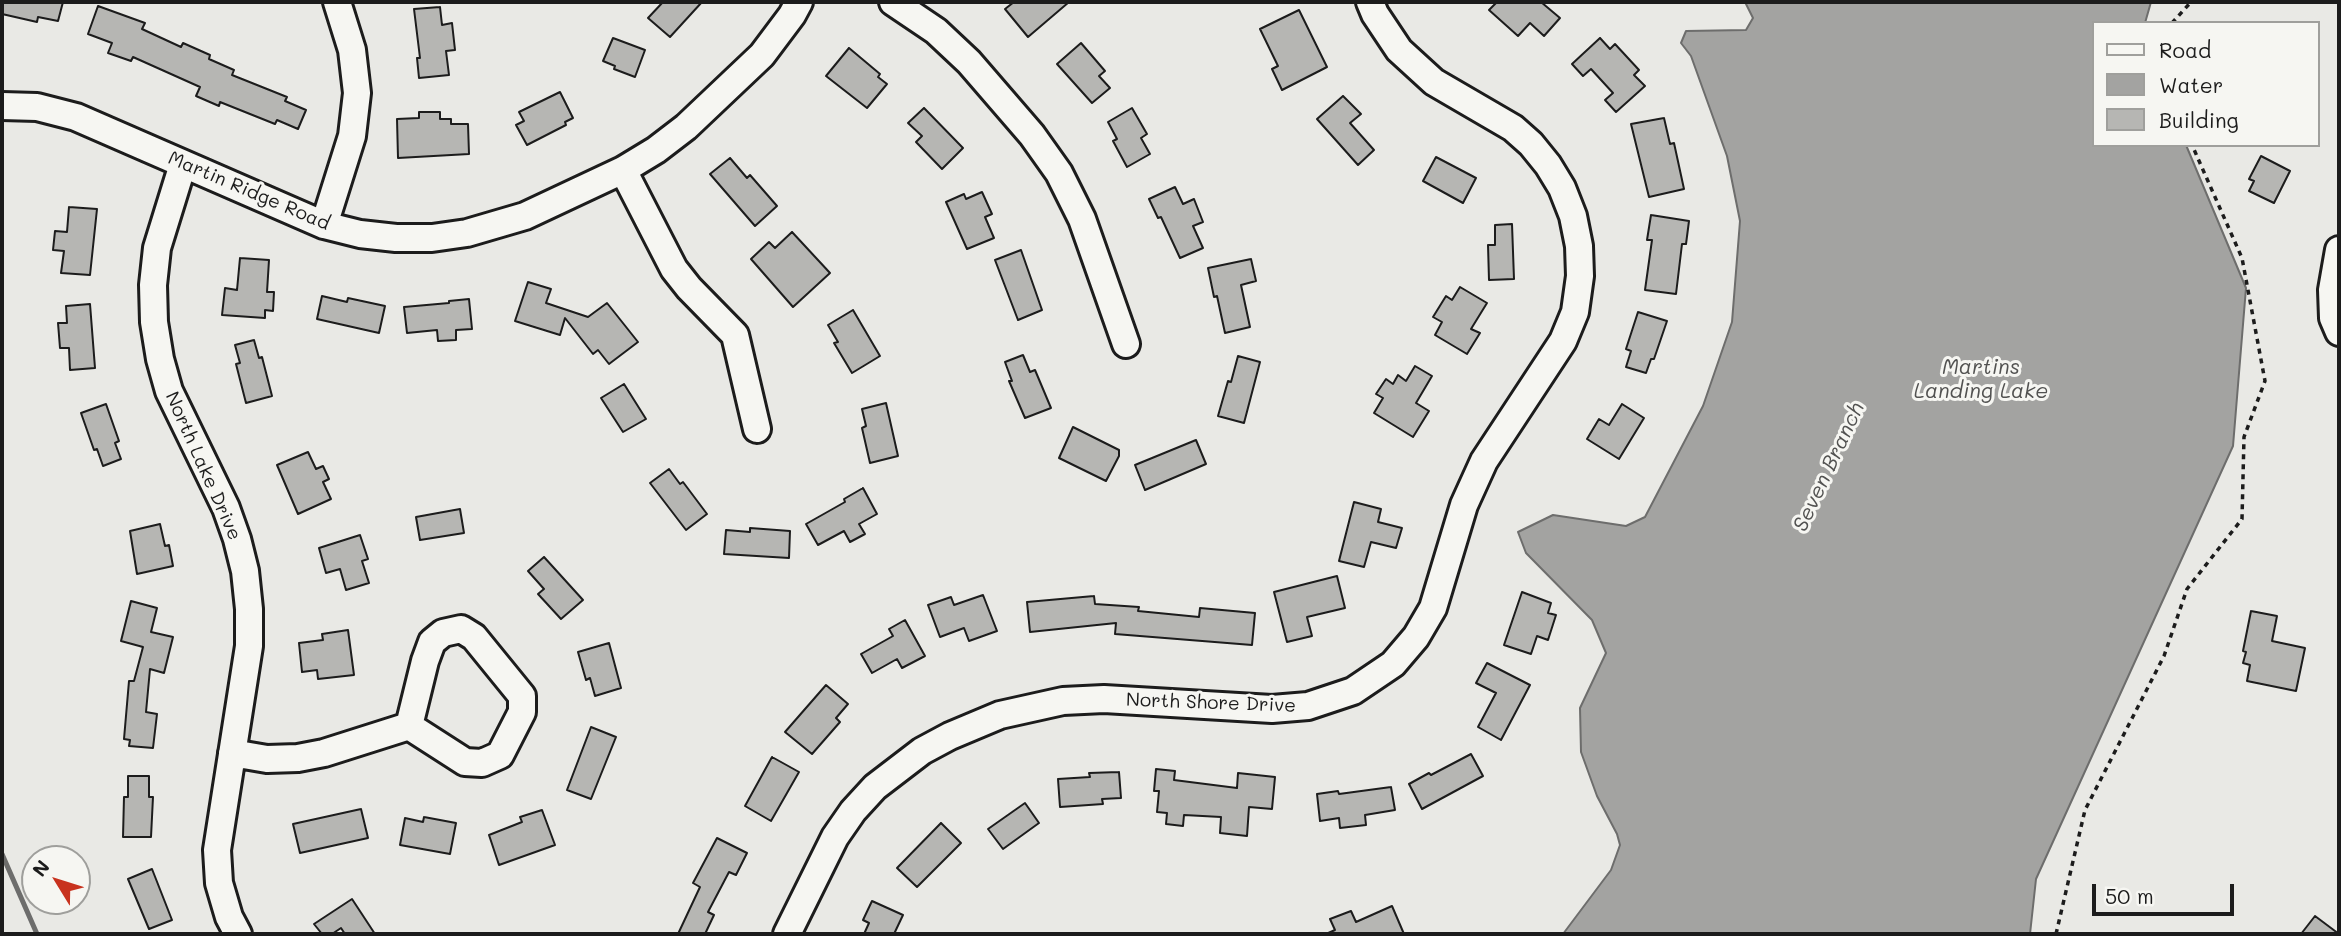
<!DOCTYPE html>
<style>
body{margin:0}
#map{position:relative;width:2341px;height:936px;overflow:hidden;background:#e9e9e5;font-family:Mali,sans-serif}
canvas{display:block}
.frame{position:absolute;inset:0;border:4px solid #1c1c1c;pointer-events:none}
.legend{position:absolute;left:2092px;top:21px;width:228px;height:126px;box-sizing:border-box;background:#f6f6f2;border:2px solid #9f9f9c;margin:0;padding:9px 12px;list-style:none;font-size:21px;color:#1c1c1c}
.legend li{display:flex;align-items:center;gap:14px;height:35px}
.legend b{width:35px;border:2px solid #9f9f9c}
.north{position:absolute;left:21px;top:845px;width:70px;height:70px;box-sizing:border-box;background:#f6f6f2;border:2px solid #9f9f9c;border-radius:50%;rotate:308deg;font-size:19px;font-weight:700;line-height:28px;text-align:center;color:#1c1c1c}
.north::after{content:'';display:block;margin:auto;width:24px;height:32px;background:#c8321e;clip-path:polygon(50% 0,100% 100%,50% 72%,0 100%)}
.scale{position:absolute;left:2092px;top:884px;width:142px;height:32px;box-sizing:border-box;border:4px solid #1c1c1c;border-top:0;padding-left:9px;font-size:21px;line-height:24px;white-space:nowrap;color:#1c1c1c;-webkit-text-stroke:5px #f6f6f2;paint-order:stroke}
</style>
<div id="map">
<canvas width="2341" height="936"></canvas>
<div class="frame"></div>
<ul class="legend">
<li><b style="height:9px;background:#f6f6f2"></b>Road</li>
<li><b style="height:19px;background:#a3a3a1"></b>Water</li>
<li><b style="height:19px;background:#b6b6b3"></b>Building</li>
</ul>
<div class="north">N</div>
<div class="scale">50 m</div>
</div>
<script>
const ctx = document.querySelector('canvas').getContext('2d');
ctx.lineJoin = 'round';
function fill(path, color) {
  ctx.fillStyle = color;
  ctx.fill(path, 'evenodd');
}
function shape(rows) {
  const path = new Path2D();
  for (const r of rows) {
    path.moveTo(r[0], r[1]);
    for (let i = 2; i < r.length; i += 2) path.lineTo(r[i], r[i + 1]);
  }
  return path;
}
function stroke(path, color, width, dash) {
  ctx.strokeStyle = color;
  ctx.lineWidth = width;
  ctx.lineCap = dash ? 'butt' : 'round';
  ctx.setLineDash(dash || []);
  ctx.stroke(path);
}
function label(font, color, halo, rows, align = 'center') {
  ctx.font = font + ' Mali,sans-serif';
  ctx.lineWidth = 6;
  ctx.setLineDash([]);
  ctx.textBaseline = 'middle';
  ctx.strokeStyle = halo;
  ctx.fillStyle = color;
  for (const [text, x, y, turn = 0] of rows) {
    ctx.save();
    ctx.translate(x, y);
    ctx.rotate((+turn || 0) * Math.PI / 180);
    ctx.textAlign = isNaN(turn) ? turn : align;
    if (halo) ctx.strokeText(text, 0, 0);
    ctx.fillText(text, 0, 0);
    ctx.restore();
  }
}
const water = shape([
 [1745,2,2151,2,2145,23,2094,23,2094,145,2186,145,2246,288,2233,446,2036,879,2030,934,1563,934,1611,870,1620,845,1617,834,1597,796,1581,752,1580,708,1606,653,1592,620,1526,553,1518,532,1553,515,1626,526,1645,517,1703,406,1732,322,1740,221,1727,156,1691,56,1681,43,1686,31,1746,30,1753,18,1745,2]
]);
const stream = shape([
 [2,854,37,934]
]);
const building = shape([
 [2,2,63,2,58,21,38,17,37,22,2,14,2,2],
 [663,2,702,2,670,37,648,18,663,2],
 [1014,2,1069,2,1028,37,1005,9,1014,2],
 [1497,2,1541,2,1560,18,1544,36,1530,23,1518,36,1489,10,1497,2],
 [98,6,145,23,142,29,181,47,183,43,210,55,209,59,234,70,232,75,287,97,285,101,306,110,298,129,277,120,275,124,220,102,219,106,196,96,200,87,133,57,131,61,108,53,112,43,88,34,98,6],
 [440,7,442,25,452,23,455,50,446,51,449,75,419,78,417,58,420,58,414,9,440,7],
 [1299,10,1327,67,1282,90,1272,69,1278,66,1260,29,1299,10],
 [613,38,645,50,635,77,614,69,615,66,603,61,613,38],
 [1600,38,1610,49,1615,44,1639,70,1634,75,1645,86,1616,112,1605,100,1613,93,1591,69,1583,76,1572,64,1600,38],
 [1081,43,1105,71,1099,76,1110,88,1092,103,1057,64,1081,43],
 [849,48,880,74,878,77,887,84,867,108,826,76,849,48],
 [560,92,573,118,565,122,566,125,527,145,516,125,524,121,519,112,560,92],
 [1343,96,1361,114,1350,123,1374,150,1358,165,1317,119,1343,96],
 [924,108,963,148,942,169,916,142,922,136,908,123,924,108],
 [1132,108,1147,134,1141,138,1150,154,1127,167,1113,141,1117,139,1108,122,1132,108],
 [419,112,440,112,440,119,451,119,451,124,468,124,469,154,398,158,397,119,419,118,419,112],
 [1664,118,1670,144,1674,143,1684,189,1649,197,1631,124,1664,118],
 [2261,156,2290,171,2274,203,2249,191,2254,181,2249,179,2261,156],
 [1436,157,1476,178,1463,203,1423,181,1436,157],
 [730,158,747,178,750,175,777,206,755,226,710,174,730,158],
 [1175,187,1183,204,1194,199,1203,222,1193,226,1203,248,1180,258,1161,217,1158,218,1149,199,1175,187],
 [982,192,992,214,985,217,994,238,967,249,946,202,964,194,966,199,982,192],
 [69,207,97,209,90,275,61,273,64,251,53,250,55,231,67,232,69,207],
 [1651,215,1689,221,1686,244,1682,244,1676,294,1645,290,1652,240,1647,240,1651,215],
 [1512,224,1514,279,1489,280,1488,245,1495,245,1495,225,1512,224],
 [792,232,830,273,793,307,751,259,769,242,775,248,792,232],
 [1021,250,1042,310,1018,320,995,260,1021,250],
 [240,258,269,260,267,292,274,292,273,311,265,310,265,318,222,315,225,288,237,290,240,258],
 [1251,259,1256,281,1241,285,1250,327,1225,333,1217,296,1214,297,1208,268,1251,259],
 [528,282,551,289,546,303,588,317,607,303,638,342,609,364,598,350,593,354,565,318,560,335,515,321,528,282],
 [1460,287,1487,303,1471,329,1480,333,1467,354,1435,335,1442,322,1433,317,1446,296,1452,300,1460,287],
 [322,296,347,302,348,298,385,306,379,333,317,319,322,296],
 [469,299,472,329,456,330,456,340,438,341,437,330,407,333,404,307,449,303,449,301,469,299],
 [90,304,95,368,70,370,69,348,60,348,58,323,67,323,66,306,90,304],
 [853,310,880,356,852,373,834,343,838,342,828,325,853,310],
 [1638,312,1667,321,1654,359,1651,359,1646,373,1626,367,1631,351,1626,349,1638,312],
 [254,340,259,358,262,357,272,396,246,403,236,364,240,363,235,345,254,340],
 [1023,355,1030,372,1035,370,1051,408,1025,418,1009,381,1012,381,1005,362,1023,355],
 [1238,356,1260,362,1244,423,1218,416,1228,381,1231,382,1238,356],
 [1415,366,1432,376,1416,403,1429,411,1413,437,1374,413,1383,398,1376,394,1386,379,1393,384,1398,375,1406,381,1415,366],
 [624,384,646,419,623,432,601,398,624,384],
 [886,403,898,456,870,463,862,428,866,426,862,409,886,403],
 [106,404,119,441,115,443,121,459,103,466,97,449,94,450,81,413,106,404],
 [1622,404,1644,418,1619,459,1587,439,1599,419,1609,425,1622,404],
 [1073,427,1119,450,1119,456,1106,481,1059,458,1073,427],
 [1196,440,1206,464,1145,490,1135,465,1196,440],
 [308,452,316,469,323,466,329,479,323,482,331,499,298,514,277,465,308,452],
 [669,469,680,484,683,482,707,514,686,530,650,483,669,469],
 [863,488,877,514,859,524,865,534,850,542,844,531,818,545,806,524,845,502,844,499,863,488],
 [1354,502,1381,509,1378,522,1402,528,1396,548,1371,542,1364,567,1339,561,1354,502],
 [460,509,464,533,420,540,416,517,460,509],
 [160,524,165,546,169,545,173,566,137,574,130,531,160,524],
 [750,528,790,531,789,558,724,554,726,530,750,532,750,528],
 [360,535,368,559,362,561,369,583,346,590,340,569,326,573,319,548,360,535],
 [544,557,583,600,561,619,538,594,544,589,528,571,544,557],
 [1337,576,1345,608,1307,617,1312,636,1287,642,1274,592,1337,576],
 [1522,592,1551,603,1548,613,1556,615,1548,640,1537,636,1531,654,1504,645,1522,592],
 [983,595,997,631,969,641,964,628,940,637,928,605,951,597,954,605,983,595],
 [1094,596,1095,604,1139,607,1138,611,1199,617,1200,608,1255,613,1252,645,1115,634,1116,623,1030,632,1027,602,1094,596],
 [131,601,157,608,151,632,173,637,164,673,150,669,146,712,157,714,153,748,129,746,130,740,124,739,129,681,134,681,143,647,121,641,131,601],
 [2251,611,2277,616,2272,641,2305,648,2296,691,2247,681,2250,665,2243,663,2246,652,2243,651,2251,611],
 [905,620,925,656,902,668,897,659,872,673,861,654,893,636,889,629,905,620],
 [348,630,354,675,318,679,317,670,302,672,299,643,323,640,322,634,348,630],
 [609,643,621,688,595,696,590,678,586,680,578,652,609,643],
 [1487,663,1530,685,1501,740,1478,727,1496,693,1476,683,1487,663],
 [826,685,848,704,836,718,840,722,812,754,785,732,826,685],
 [591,727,616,737,591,799,567,790,591,727],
 [1471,754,1483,776,1422,809,1409,784,1429,773,1431,775,1471,754],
 [772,757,799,772,771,821,745,806,772,757],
 [1156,769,1175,771,1174,780,1237,788,1238,773,1275,777,1272,809,1249,807,1247,836,1220,833,1221,817,1184,815,1183,826,1166,824,1167,813,1157,812,1159,791,1154,791,1156,769],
 [1119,772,1121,798,1102,799,1103,804,1060,807,1058,779,1090,777,1089,773,1119,772],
 [128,776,149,776,149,797,153,797,151,837,123,837,124,797,128,797,128,776],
 [1391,787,1395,810,1365,815,1366,825,1340,828,1339,818,1320,821,1317,794,1338,791,1339,794,1391,787],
 [1025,803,1039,823,1003,849,988,829,1025,803],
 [361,809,368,838,300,853,293,824,361,809],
 [542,810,555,845,499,865,489,835,522,822,520,817,542,810],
 [424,817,456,823,450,854,400,845,405,818,423,822,424,817],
 [941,823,961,843,917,887,897,868,941,823],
 [717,838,747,853,736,875,729,872,708,912,714,915,705,934,678,934,700,887,693,883,717,838],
 [152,869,172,920,149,929,128,879,152,869],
 [352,899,375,934,345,934,341,928,332,934,322,934,314,924,352,899],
 [872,901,903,915,894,934,864,934,869,923,863,920,872,901],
 [1392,906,1404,934,1326,934,1335,930,1330,919,1351,911,1356,922,1392,906],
 [2315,916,2339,934,2301,934,2315,916]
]);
const path = shape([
 [2172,23,2191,2],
 [2056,934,2085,810,2164,656,2187,589,2242,519,2244,437,2265,381,2242,258,2192,145]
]);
const minor = shape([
 [893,2,936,31,969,62,1032,135,1059,173,1082,219,1126,344],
 [2,106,37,107,76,117,324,225,360,234,396,238,432,238,467,233,525,216,623,170,656,150,686,127,762,55,792,15,799,2],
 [183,164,157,248,153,285,154,322,160,359,169,391,226,508,237,539,245,571,249,609,249,646,217,850,219,883,229,917,238,934],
 [623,170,674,269,689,288,735,335,757,429],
 [324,225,352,136,357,93,352,50,337,2],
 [2339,250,2332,290,2333,318,2339,332],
 [232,753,267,759,298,758,324,753,409,726,425,661,432,642,443,633,461,629,474,637,522,696,522,712,500,755,482,763,465,762,409,726],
 [787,934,835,837,853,811,875,787,922,751,950,736,1000,715,1063,701,1104,699,1272,709,1308,706,1353,691,1393,664,1416,637,1433,608,1464,505,1484,461,1563,341,1575,312,1580,276,1579,246,1573,216,1562,188,1548,165,1531,144,1513,128,1434,82,1399,50,1375,14,1370,2]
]);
const streetNames = [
 ["Martin Ridge Road",249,191,23],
 ["North Lake Drive",203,466,66],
 ["North Shore Drive",1211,703,2]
];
const waterNames = [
 ["Martins",1981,368],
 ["Landing Lake",1981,392],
 ["Seven Branch",1829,467,-65]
];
fill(water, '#a3a3a1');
stroke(water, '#6d6d6c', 2);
stroke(stream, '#6d6d6c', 5);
fill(building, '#b6b6b3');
stroke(building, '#1c1c1c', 2);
stroke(minor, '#1c1c1c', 32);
stroke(path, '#1c1c1c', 3.5, [5, 5]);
stroke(minor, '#f6f6f2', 26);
label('19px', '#1c1c1c', '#f6f6f2', streetNames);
label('italic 21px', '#525251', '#f6f6f2', waterNames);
</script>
